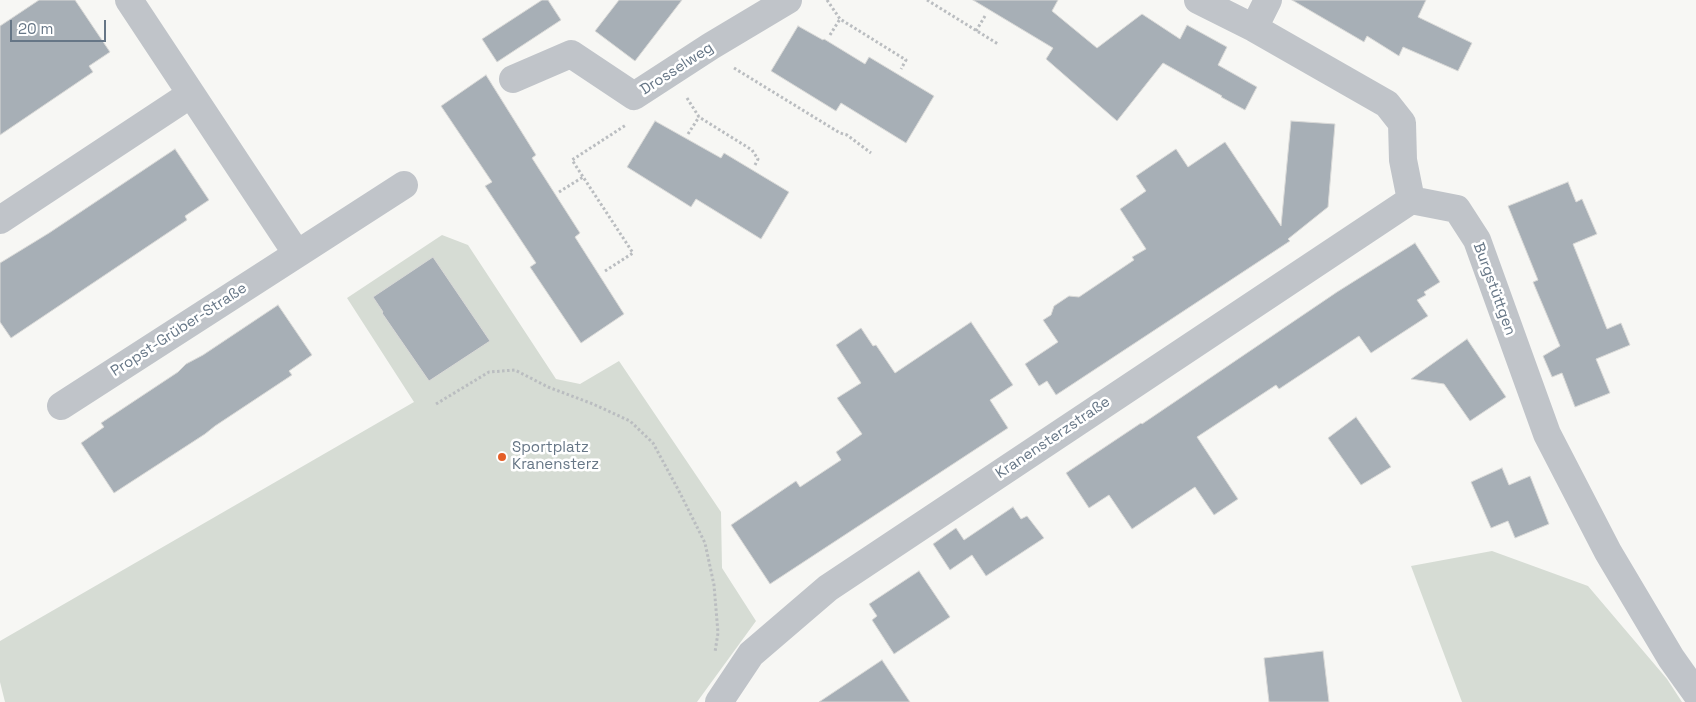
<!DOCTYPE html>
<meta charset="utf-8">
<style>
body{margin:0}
#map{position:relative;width:1696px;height:702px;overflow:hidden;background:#f7f7f4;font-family:"Space Grotesk",sans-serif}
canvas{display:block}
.scale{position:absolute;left:10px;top:20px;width:96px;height:22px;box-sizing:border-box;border:2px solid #667686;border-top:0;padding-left:6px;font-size:15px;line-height:18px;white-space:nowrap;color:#667686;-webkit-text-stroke:4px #fff;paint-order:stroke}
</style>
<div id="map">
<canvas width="1696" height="702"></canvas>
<div class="scale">20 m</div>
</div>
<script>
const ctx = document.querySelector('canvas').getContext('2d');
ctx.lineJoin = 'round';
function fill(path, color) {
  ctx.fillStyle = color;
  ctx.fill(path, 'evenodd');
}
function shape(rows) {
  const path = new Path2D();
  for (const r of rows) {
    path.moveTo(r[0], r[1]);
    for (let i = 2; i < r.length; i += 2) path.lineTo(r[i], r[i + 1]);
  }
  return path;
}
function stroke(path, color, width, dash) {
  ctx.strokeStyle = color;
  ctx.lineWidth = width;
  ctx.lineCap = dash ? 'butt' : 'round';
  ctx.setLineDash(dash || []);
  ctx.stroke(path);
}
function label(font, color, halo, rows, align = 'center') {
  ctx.font = font + ' "Space Grotesk",sans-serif';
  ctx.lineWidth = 5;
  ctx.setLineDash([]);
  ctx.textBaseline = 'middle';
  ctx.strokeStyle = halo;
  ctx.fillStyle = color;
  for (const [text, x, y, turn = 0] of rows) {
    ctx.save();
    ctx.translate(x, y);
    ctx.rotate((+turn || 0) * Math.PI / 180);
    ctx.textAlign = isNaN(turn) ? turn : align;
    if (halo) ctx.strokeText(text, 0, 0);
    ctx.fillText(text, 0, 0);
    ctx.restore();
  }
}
const green = shape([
 [442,235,468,245,556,379,580,384,619,361,721,512,722,568,756,621,697,702,5,702,0,682,0,641,414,402,347,298],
 [1492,551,1588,586,1667,679,1682,702,1462,702,1411,566]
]);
const building = shape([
 [39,0,75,0,110,52,89,66,93,72,0,135,0,26,39,0],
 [542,0,548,0,561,20,497,62,482,39,542,0],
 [619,0,682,0,635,61,595,31,619,0],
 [973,0,1058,0,1052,11,1097,48,1142,14,1180,39,1187,25,1227,47,1218,65,1257,87,1245,110,1221,97,1222,96,1163,63,1117,121,1046,59,1053,48,973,0],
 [1292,0,1426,0,1418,17,1472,43,1458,71,1403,47,1399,56,1367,36,1364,42,1292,0],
 [798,26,823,40,824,39,865,64,869,57,934,96,906,143,841,103,836,111,771,71,798,26],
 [486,75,536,155,532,158,580,233,575,237,624,314,581,343,530,267,536,263,485,186,492,182,441,106,486,75],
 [655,121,721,158,724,153,789,192,761,239,696,199,691,207,627,167,655,121],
 [1291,121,1335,124,1328,207,1288,239,1290,241,1056,395,1047,381,1039,386,1025,364,1058,342,1043,320,1051,315,1054,306,1069,296,1079,297,1134,260,1132,257,1146,249,1120,209,1146,191,1136,176,1176,149,1188,167,1225,142,1281,226,1291,121],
 [175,149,209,200,185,216,187,220,11,338,0,322,0,263,49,233,175,149],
 [1568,182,1576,202,1582,199,1597,234,1573,244,1607,329,1621,323,1630,345,1596,359,1610,393,1575,407,1562,373,1552,377,1543,356,1560,346,1533,282,1538,280,1508,206,1568,182],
 [1415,243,1440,282,1424,292,1426,295,1417,300,1428,316,1371,353,1359,336,1279,389,1276,385,1197,437,1238,499,1214,515,1195,487,1132,529,1109,495,1089,508,1066,473,1141,423,1142,424,1337,292,1415,243],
 [433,257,490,341,429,381,382,313,383,312,373,297,433,257],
 [278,305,312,355,289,371,292,375,215,426,205,434,114,493,81,443,104,427,101,423,178,372,186,364,203,355,278,305],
 [971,322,1013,385,990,400,1008,428,770,584,731,525,796,481,800,487,841,460,836,452,862,434,837,398,861,383,836,345,861,328,873,346,876,345,895,373,971,322],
 [1467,339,1506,397,1470,421,1444,384,1411,379,1467,339],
 [1356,417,1391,467,1361,485,1328,438,1356,417],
 [1502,468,1509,485,1530,476,1549,524,1515,538,1508,521,1491,528,1471,482,1502,468],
 [1013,507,1021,519,1027,516,1044,538,986,576,972,555,950,570,933,544,956,528,964,540,1013,507],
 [919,571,950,617,894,654,872,620,877,616,869,604,919,571],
 [1323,651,1329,702,1269,702,1264,658,1323,651],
 [882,660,910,702,819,702,882,660]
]);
const path = shape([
 [827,0,840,19,906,60,901,69],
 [927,0,998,44],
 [976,31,985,16],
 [830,35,840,19],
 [734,68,840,133,847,135,871,153],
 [687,98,699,117,752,150,758,159,755,165],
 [688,134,699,117],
 [559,192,583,177],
 [605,271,633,253,572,160,626,125],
 [436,404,489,372,515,370,548,387,593,404,630,421,653,443,680,493,705,543,714,585,718,633,715,652]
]);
const minor = shape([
 [129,0,297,254,404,185],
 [1198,0,1254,28,1387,104,1402,123,1403,160,1411,200,1457,209,1477,240,1547,434,1608,552,1671,658,1696,693],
 [1254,28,1268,0],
 [513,79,571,54,634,96,711,46,788,0],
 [0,220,191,94],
 [61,406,297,254],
 [719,702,751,654,828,588,1411,200]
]);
const markers = [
 [502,457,5,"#e45f28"]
];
const streetNames = [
 ["Drosselweg",677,69,-33],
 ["Burgstüttgen",1494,289,70],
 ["Propst-Grüber-Straße",179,330,-33],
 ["Kranensterzstraße",1053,438,-34]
];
const poiNames = [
 ["Sportplatz",512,448],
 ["Kranensterz",512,465]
];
fill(green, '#d6dcd4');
fill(building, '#a7afb6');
stroke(building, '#d9d9d7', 1);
stroke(path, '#babdc0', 3, [2.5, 2.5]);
stroke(minor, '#c0c4c9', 28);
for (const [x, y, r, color] of markers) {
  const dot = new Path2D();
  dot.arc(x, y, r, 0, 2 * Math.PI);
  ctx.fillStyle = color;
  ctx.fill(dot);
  stroke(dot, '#fff', 2);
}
label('15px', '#667686', '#fff', streetNames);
label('15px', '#667686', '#fff', poiNames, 'left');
</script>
